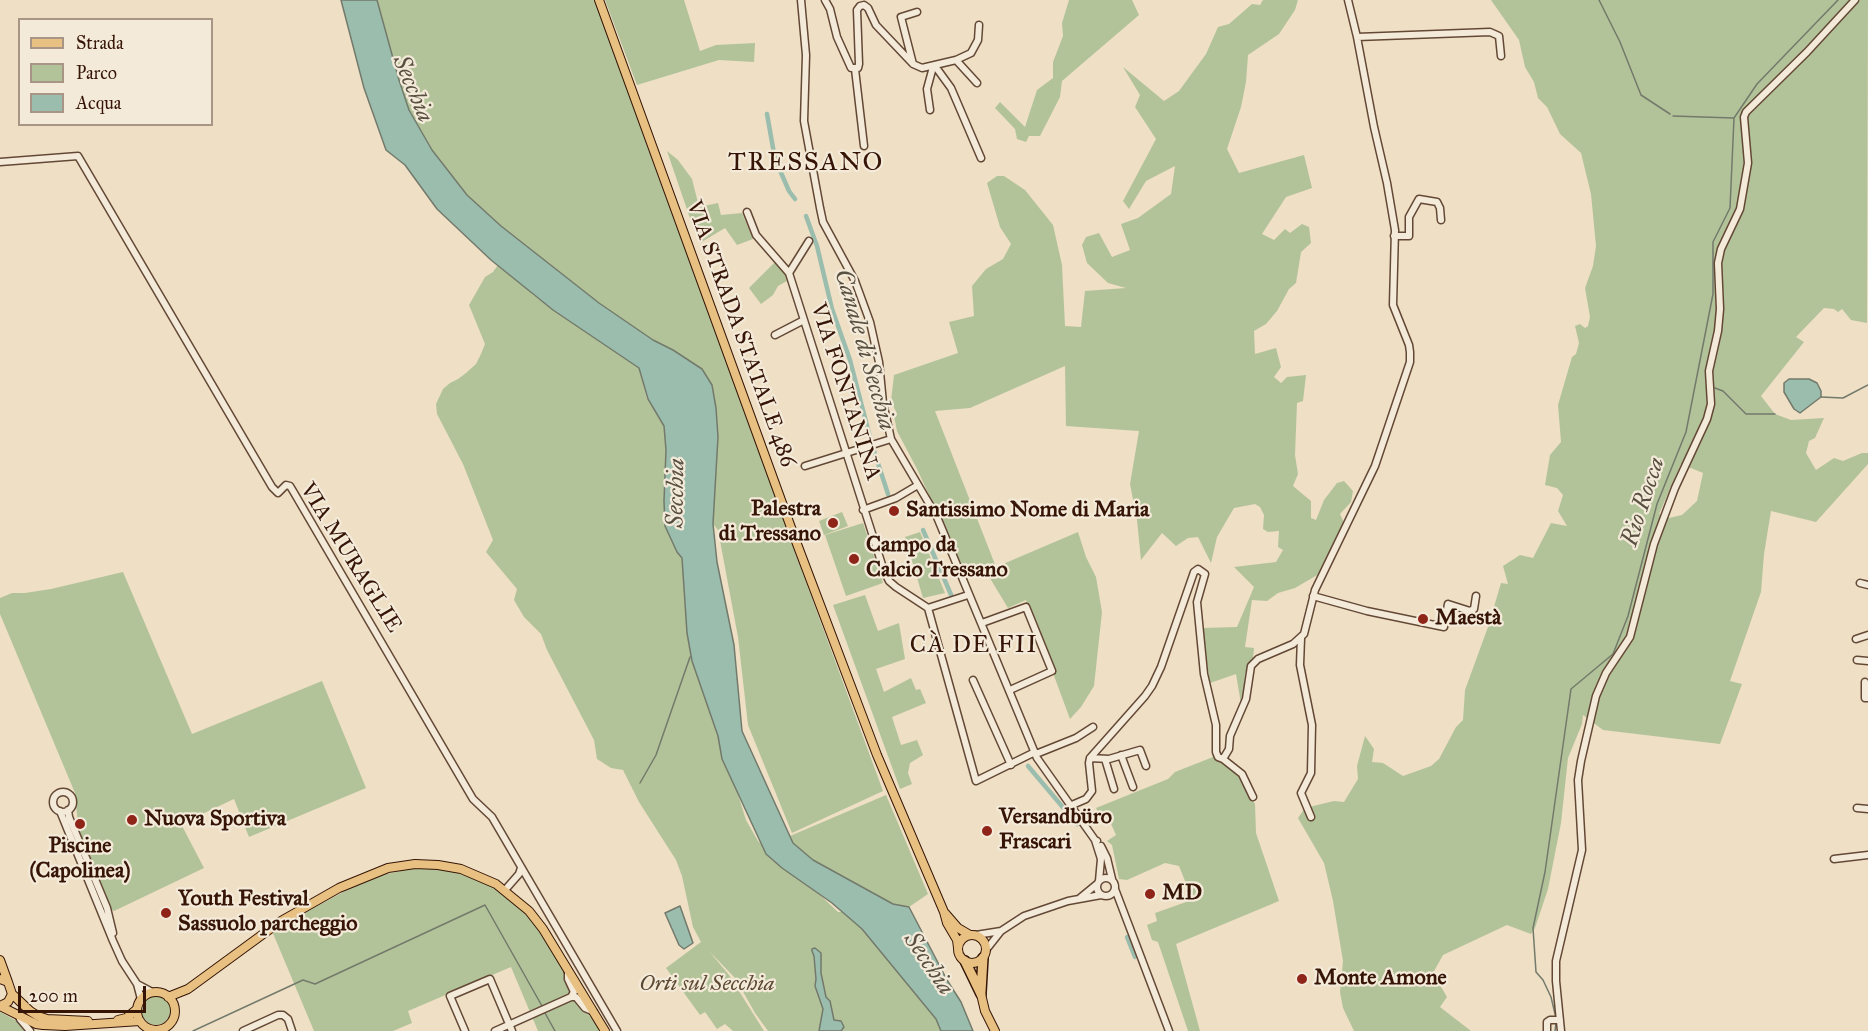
<!DOCTYPE html>
<meta charset="utf-8">
<style>
body{margin:0}
#map{position:relative;width:1868px;height:1031px;overflow:hidden;background:#eedfc5;font-family:"IM FELL Great Primer",serif}
canvas{display:block}
.legend{position:absolute;left:18px;top:18px;width:195px;height:108px;box-sizing:border-box;background:#f4ead9;border:2px solid #a89585;margin:0;padding:8px 10px;list-style:none;font-size:18px;color:#361506}
.legend li{display:flex;align-items:center;gap:12px;height:30px}
.legend b{width:30px;border:2px solid #a89585}
.scale{position:absolute;left:18px;top:986px;width:128px;height:27px;box-sizing:border-box;border:3px solid #361506;border-top:0;padding-left:8px;font-size:18px;line-height:21px;white-space:nowrap;color:#361506;-webkit-text-stroke:4px #f4ead9;paint-order:stroke}
</style>
<div id="map">
<canvas width="1868" height="1031"></canvas>
<ul class="legend">
<li><b style="height:8px;background:#e7c082"></b>Strada</li>
<li><b style="height:16px;background:#b3c399"></b>Parco</li>
<li><b style="height:16px;background:#9bbdae"></b>Acqua</li>
</ul>
<div class="scale">200 m</div>
</div>
<script>
const ctx = document.querySelector('canvas').getContext('2d');
ctx.lineJoin = 'round';
function fill(path, color) {
  ctx.fillStyle = color;
  ctx.fill(path, 'evenodd');
}
function shape(rows) {
  const path = new Path2D();
  for (const r of rows) {
    if (r.length === 3) {
      path.moveTo(r[0] + r[2], r[1]);
      path.arc(r[0], r[1], r[2], 0, 2 * Math.PI);
      continue;
    }
    path.moveTo(r[0], r[1]);
    for (let i = 2; i < r.length; i += 2) path.lineTo(r[i], r[i + 1]);
  }
  return path;
}
function stroke(path, color, width, dash) {
  ctx.strokeStyle = color;
  ctx.lineWidth = width;
  ctx.lineCap = dash ? 'butt' : 'round';
  ctx.setLineDash(dash || []);
  ctx.stroke(path);
}
function label(font, color, halo, rows, align = 'center') {
  ctx.font = font + ' "IM FELL Great Primer",serif';
  ctx.lineWidth = 4.5;
  ctx.setLineDash([]);
  ctx.textBaseline = 'middle';
  ctx.strokeStyle = halo;
  ctx.fillStyle = color;
  for (const [text, x, y, turn = 0] of rows) {
    ctx.save();
    ctx.translate(x, y);
    ctx.rotate((+turn || 0) * Math.PI / 180);
    ctx.textAlign = isNaN(turn) ? turn : align;
    if (halo) ctx.strokeText(text, 0, 0);
    ctx.fillText(text, 0, 0);
    ctx.restore();
  }
}
const green = shape([
 [377,0,595,0,660,182,757,440,792,544,883,791,792,833,748,725,738,637,718,530,713,524,718,437,712,385,673,350,653,340,599,303,501,226,467,195,432,150,409,110,399,80],
 [605,0,684,0,700,51,716,45,755,43,754,62,719,60,637,85],
 [1069,0,1132,0,1139,15,1062,81,1060,97,1040,136,1029,136,1026,142,1017,139,1015,129,995,108,1000,102,1025,127,1037,90,1053,78,1053,62,1063,36,1062,23],
 [1263,0,1298,0,1295,10,1279,34,1248,55,1246,82,1241,107,1227,149,1239,173,1304,155,1312,188,1286,197,1262,234,1274,240,1285,229,1290,233,1302,224,1309,227,1311,243,1301,252,1296,283,1289,289,1277,311,1266,324,1254,331,1255,354,1276,348,1281,367,1274,377,1281,383,1287,377,1306,375,1303,401,1297,403,1295,455,1298,474,1293,486,1311,501,1311,518,1316,520,1324,500,1337,483,1344,481,1353,491,1351,502,1340,514,1344,523,1319,574,1295,588,1278,593,1267,601,1252,600,1245,647,1254,648,1253,658,1245,674,1243,699,1241,704,1236,674,1210,683,1202,628,1237,627,1254,587,1234,567,1276,562,1283,550,1278,547,1279,531,1268,532,1263,529,1264,515,1260,507,1255,504,1234,508,1217,537,1211,563,1198,537,1188,538,1176,546,1162,533,1141,560,1137,520,1130,484,1139,431,1066,426,1065,366,970,408,935,411,996,567,1078,532,1086,557,1096,577,1102,612,1094,686,1081,707,1070,719,1026,600,1008,608,985,570,977,569,966,574,917,469,897,431,894,416,897,414,891,401,894,375,958,353,949,322,974,316,972,286,986,269,1003,259,1011,244,1000,227,987,183,997,176,1004,176,1025,190,1053,225,1062,265,1065,326,1081,327,1085,291,1126,288,1108,283,1087,263,1082,245,1086,237,1099,233,1112,257,1130,250,1121,224,1138,218,1171,194,1175,166,1146,181,1129,209,1123,201,1156,139,1135,107,1140,95,1123,67,1164,101,1179,91,1206,54,1218,27,1229,24,1252,4,1260,5],
 [1491,0,1868,0,1867,323,1851,320,1842,309,1838,312,1834,309,1824,308,1796,337,1804,342,1761,396,1775,414,1791,420,1824,418,1815,438,1809,441,1806,453,1816,470,1834,458,1843,461,1862,453,1868,453,1868,464,1816,522,1771,511,1764,554,1761,592,1730,681,1742,684,1720,744,1603,730,1583,715,1582,724,1568,758,1561,823,1548,889,1535,928,1531,934,1507,925,1443,955,1433,973,1447,997,1440,1007,1471,1031,1354,1031,1343,1008,1340,992,1343,961,1333,901,1324,863,1298,818,1305,808,1334,801,1344,802,1358,779,1357,766,1365,736,1374,749,1372,762,1383,763,1403,776,1431,766,1439,759,1456,727,1463,720,1465,690,1488,627,1501,583,1508,584,1503,566,1520,555,1533,558,1551,523,1567,526,1558,511,1563,495,1557,488,1545,485,1550,455,1561,442,1558,405,1572,357,1576,354,1579,343,1575,326,1580,324,1585,328,1588,326,1590,317,1585,288,1593,266,1596,246,1591,194,1581,153,1560,134,1547,107,1538,98,1534,82,1525,67,1519,40],
 [1681,464,1703,473,1697,501,1682,515,1669,518,1659,514],
 [667,151,678,160,692,179,699,207,718,203,721,215,742,213,753,239,737,245,725,228,700,243,693,227],
 [500,262,531,286,532,294,553,310,639,368,647,399,664,426,666,450,664,501,665,526,677,552,682,558,687,633,692,661,718,731,746,820,758,841,769,852,805,881,838,912,842,912,862,929,936,1019,941,1031,768,1031,755,1013,736,979,709,951,729,975,764,1031,733,1031,725,1024,717,1029,705,1012,700,1015,666,968,701,942,693,927,682,876,676,860,639,802,623,770,611,768,597,759,594,740,547,650,541,634,524,617,514,600,517,589,486,552,493,540,463,464,437,414,436,404,443,389,450,383,458,379,466,373,476,364,481,354,485,344,469,305,485,277,493,272],
 [775,262,786,274,787,281,778,286,773,295,761,304,749,288],
 [842,512,848,526,824,535,819,521],
 [863,523,883,583,846,596,825,535],
 [920,532,945,593,923,598,905,537],
 [123,572,192,734,322,681,366,788,249,837,234,799,181,824,204,868,114,911,104,906,80,847,75,793,0,614,0,598,12,593,25,593,51,589],
 [865,595,878,631,899,623,905,659,876,669,884,692,911,678,916,690,920,689,926,703,892,717,901,745,917,740,923,755,910,763,908,773,912,784,900,789,833,605],
 [1213,757,1239,775,1255,804,1256,833,1279,901,1176,944,1200,1031,1188,1031,1158,942,1152,940,1147,925,1157,921,1155,913,1189,901,1189,891,1179,866,1165,863,1127,880,1119,879,1112,845,1107,841,1116,835,1108,817,1102,820,1096,808,1168,779,1175,772],
 [886,795,928,894,909,907,893,904,813,860,793,843,790,836],
 [435,868,477,878,513,900,531,918,546,941,564,970,567,983,584,1011,593,1019,600,1031,538,1031,511,967,408,1011,412,1023,393,1031,314,1031,272,931,356,885,382,875,410,869],
 [156,1010,15],
 [0,1012,17,1021,27,1031,0,1031]
]);
const water = shape([
 [341,0,377,0,399,80,409,110,432,150,467,195,501,226,599,303,653,340,673,350,702,369,712,385,716,408,718,437,713,524,717,562,734,645,742,731,793,843,813,860,893,904,909,907,947,980,961,1002,973,1031,941,1031,936,1019,862,929,832,903,782,868,766,854,722,759,718,736,692,661,687,633,682,558,677,552,665,526,664,501,666,450,664,426,648,399,639,368,553,310,491,260,437,209,405,165,386,150,364,88,341,0],
 [1789,379,1809,379,1817,383,1821,391,1821,397,1800,413,1794,409,1784,392,1784,383,1789,379],
 [680,906,693,943,684,949,679,945,665,913,680,906],
 [815,948,821,953,821,973,826,997,830,1001,834,1020,841,1021,844,1027,841,1031,819,1031,823,1009,815,986,816,979,814,956,812,951,812,949,815,948]
]);
const stream = shape([
 [1599,0,1620,42,1641,95,1670,114],
 [1673,116,1733,118],
 [1715,388,1723,391,1746,414,1775,414],
 [1821,397,1843,398,1868,385],
 [640,783,656,755,690,657],
 [545,1013,555,1031],
 [1556,1018,1551,997,1543,980,1536,972,1533,928,1545,872,1571,689,1613,654,1628,616,1657,504,1686,432,1713,294,1713,242,1730,208,1734,118,1757,84,1838,0],
 [193,1031,303,980,315,984,485,905,542,1006],
 [1555,1031,1556,1023]
]);
const canal = shape([
 [767,114,775,159,789,191,795,199],
 [806,216,817,246,832,309,850,360,872,445,888,494],
 [923,530,952,597],
 [1028,766,1077,824],
 [1127,937,1135,957]
]);
const minor = shape([
 [801,0,806,55,804,121,820,208,823,222,855,281,870,322,879,362,883,403,891,439,937,517,1037,758,1095,840],
 [825,0,830,9,837,37,851,68,858,68,859,64,857,10,860,6,864,5,868,8,876,25,913,64,922,68,956,60,971,53,978,40,979,25],
 [1348,0,1357,37],
 [956,60,977,83],
 [913,64,901,17,917,12],
 [935,66,951,88,981,158],
 [855,69,864,146],
 [930,110,927,89,933,67],
 [0,162,78,156,272,487,278,493,286,485,290,486,293,491,473,799,492,817,617,1031],
 [747,212,756,235,789,273,884,571,889,581,896,587,928,608],
 [1394,236,1409,236,1409,217,1419,199,1437,202,1440,208,1441,220],
 [789,273,809,241],
 [775,335,804,320],
 [805,466,891,439],
 [863,510,896,498,918,485],
 [1860,583,1868,585],
 [1313,596,1367,611,1444,627,1448,604,1470,611,1474,609,1476,596],
 [928,608,976,781,1035,752],
 [928,608,968,595],
 [982,623,1026,607,1052,671,1010,690],
 [1301,638,1300,665,1312,725,1311,773,1301,793,1311,817],
 [1856,639,1868,635],
 [1857,660,1868,661],
 [973,680,1011,765],
 [1865,682,1865,698,1868,698],
 [1036,754,1076,738,1093,727],
 [1121,755,1133,787],
 [1090,758,1109,759,1140,750,1146,766],
 [1105,759,1114,789],
 [1223,759,1242,774,1253,797],
 [63,802,10],
 [1072,805,1086,799,1092,791,1089,763,1090,758,1145,696,1152,686,1161,667,1194,572,1198,569,1205,574,1197,602,1204,674,1216,725,1216,752,1218,757,1223,759,1229,749,1230,736,1246,699,1251,666,1258,659,1293,644,1304,634,1315,590,1375,466,1410,362,1410,352,1409,345,1393,305,1395,230,1387,183,1374,127,1357,37,1490,32,1499,36,1501,56],
 [1857,808,1868,809],
 [68,810,69,817,107,908,113,933],
 [60,811,113,941,122,961,137,984,141,999],
 [1097,841,1095,840,1101,859,1099,881],
 [1101,846,1107,858,1112,879],
 [1834,859,1868,855],
 [1106,887,9],
 [1115,889,1169,1031],
 [505,890,519,874,521,868],
 [1080,898,1097,884],
 [976,935,1001,931],
 [986,950,1001,931,1024,916,1068,901,1101,895],
 [568,970,568,979,574,992,571,997],
 [137,984,152,992],
 [571,997,576,997,585,1008,594,1012],
 [19,1016,20,1019,30,1031],
 [243,1031,278,1015,283,1015,288,1019,292,1031],
 [465,1031,450,996,490,979,512,1031],
 [495,1031,571,997],
 [1547,1031,1547,1022,1550,1020,1560,1020],
 [1561,1031,1556,981,1556,961,1582,850,1578,780,1581,761,1596,696,1606,673,1630,637,1654,544,1675,488,1707,419,1711,404,1709,371,1718,331,1720,309,1718,263,1721,249,1740,209,1748,163,1744,117,1746,112,1807,52,1855,0]
]);
const major = shape([
 [599,0,797,544,877,755,944,912,947,923,957,940,958,948],
 [945,913,958,928,970,935],
 [972,949,14],
 [0,960,8,982],
 [0,979,8,982,12,994,8,1002,0,1006],
 [156,1011,19],
 [12,994,30,1011,38,1016,47,1019,88,1021],
 [981,994,985,1011,995,1031],
 [168,997,188,989,281,921,339,888,388,868,415,864,438,865,461,869,496,884,529,911,543,929,605,1031],
 [0,1006,36,1024,43,1025,65,1026,140,1021],
 [118,1020,126,1018,137,1009]
]);
const highway = shape([
 [965,961,981,994],
 [981,992,983,958]
]);
const markers = [
 [894,511,6,"#8f2418"],
 [833,523,6,"#8f2418"],
 [854,559,6,"#8f2418"],
 [1423,619,6,"#8f2418"],
 [132,820,6,"#8f2418"],
 [80,824,6,"#8f2418"],
 [987,831,6,"#8f2418"],
 [1150,894,6,"#8f2418"],
 [166,913,6,"#8f2418"],
 [1302,979,6,"#8f2418"]
];
const streetNames = [
 ["VIA STRADA STATALE 486",740,334,70],
 ["VIA FONTANINA",845,392,72],
 ["VIA MURAGLIE",350,558,58]
];
const poiNames = [
 ["Palestra",821,510,"right"],
 ["di Tressano",821,535,"right"],
 ["Santissimo Nome di Maria",906,511],
 ["Campo da",866,546],
 ["Calcio Tressano",866,571],
 ["Maestà",1435,619],
 ["Versandbüro",999,818],
 ["Frascari",999,843],
 ["Nuova Sportiva",144,820],
 ["Piscine",80,847,"center"],
 ["(Capolinea)",80,872,"center"],
 ["MD",1162,894],
 ["Youth Festival",178,900],
 ["Sassuolo parcheggio",178,925],
 ["Monte Amone",1314,979]
];
const parkNames = [
 ["Orti sul Secchia",707,985]
];
const waterNames = [
 ["Secchia",412,89,67],
 ["Canale di Secchia",864,350,74],
 ["Secchia",677,493,-89],
 ["Rio Rocca",1644,502,-72],
 ["Secchia",928,964,56]
];
const neighbourhoodNames = [
 ["CÀ DE FII",974,646]
];
const quarterNames = [
 ["TRESSANO",806,164]
];
fill(green, '#b3c399');
fill(water, '#9bbdae');
stroke(water, '#737a6b', 1.5);
stroke(stream, '#737a6b', 1.5);
stroke(canal, '#9bbdae', 4.5);
stroke(minor, '#644836', 9);
stroke(major, '#361506', 10);
stroke(highway, '#361506', 12);
stroke(minor, '#f4ead9', 6);
stroke(major, '#e7c082', 8);
stroke(highway, '#e7c082', 9);
for (const [x, y, r, color] of markers) {
  const dot = new Path2D();
  dot.arc(x, y, r, 0, 2 * Math.PI);
  ctx.fillStyle = color;
  ctx.fill(dot);
  stroke(dot, '#f4ead9', 2);
}
label('22px', '#361506', '#f4ead9', streetNames);
label('bold 22px', '#361506', '#f4ead9', poiNames, 'left');
label('italic 22px', '#5c4932', '#f4ead9', parkNames);
label('italic 24px', '#595041', '#f4ead9', waterNames);
ctx.letterSpacing = '1.5px';
label('24px', '#361506', '#f4ead9', neighbourhoodNames);
ctx.letterSpacing = '0px';
ctx.letterSpacing = '1.5px';
label('26px', '#361506', '#f4ead9', quarterNames);
ctx.letterSpacing = '0px';
</script>
